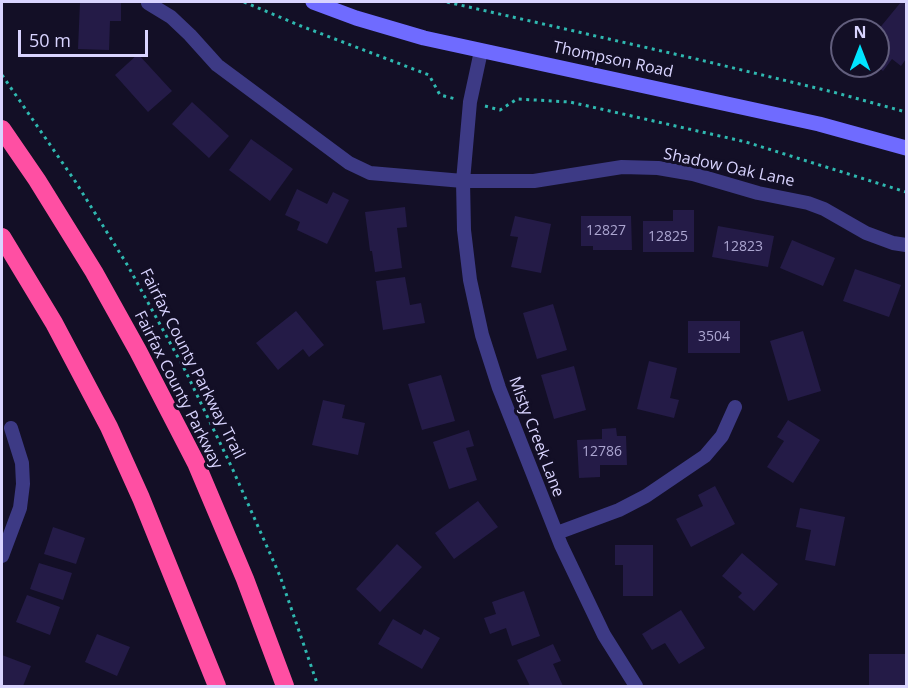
<!DOCTYPE html>
<style>
body{margin:0}
#map{position:relative;width:908px;height:688px;overflow:hidden;background:#130f26;font-family:"Open Sans",sans-serif}
canvas{display:block}
.frame{position:absolute;inset:0;border:3px solid #d9d4ff;pointer-events:none}
.north{position:absolute;left:830px;top:18px;width:60px;height:60px;box-sizing:border-box;background:#130f26;border:2px solid #625e7d;border-radius:50%;rotate:0deg;font-size:16px;font-weight:700;line-height:24px;text-align:center;color:#d9d4ff}
.north::after{content:'';display:block;margin:auto;width:21px;height:27px;background:#00e5ff;clip-path:polygon(50% 0,100% 100%,50% 72%,0 100%)}
.scale{position:absolute;left:18px;top:30px;width:130px;height:27px;box-sizing:border-box;border:3px solid #d9d4ff;border-top:0;padding-left:8px;font-size:18px;line-height:21px;white-space:nowrap;color:#d9d4ff;-webkit-text-stroke:4px #130f26;paint-order:stroke}
</style>
<div id="map">
<canvas width="908" height="688"></canvas>
<div class="frame"></div>
<div class="north">N</div>
<div class="scale">50 m</div>
</div>
<script>
const ctx = document.querySelector('canvas').getContext('2d');
ctx.lineJoin = 'round';
function fill(path, color) {
  ctx.fillStyle = color;
  ctx.fill(path, 'evenodd');
}
function shape(rows) {
  const path = new Path2D();
  for (const r of rows) {
    path.moveTo(r[0], r[1]);
    for (let i = 2; i < r.length; i += 2) path.lineTo(r[i], r[i + 1]);
  }
  return path;
}
function stroke(path, color, width, dash) {
  ctx.strokeStyle = color;
  ctx.lineWidth = width;
  ctx.lineCap = dash ? 'butt' : 'round';
  ctx.setLineDash(dash || []);
  ctx.stroke(path);
}
function label(font, color, halo, rows, align = 'center') {
  ctx.font = font + ' "Open Sans",sans-serif';
  ctx.lineWidth = 6;
  ctx.setLineDash([]);
  ctx.textBaseline = 'middle';
  ctx.strokeStyle = halo;
  ctx.fillStyle = color;
  for (const [text, x, y, turn = 0] of rows) {
    ctx.save();
    ctx.translate(x, y);
    ctx.rotate((+turn || 0) * Math.PI / 180);
    ctx.textAlign = isNaN(turn) ? turn : align;
    if (halo) ctx.strokeText(text, 0, 0);
    ctx.fillText(text, 0, 0);
    ctx.restore();
  }
}
const building = shape([
 [80,2,121,2,121,21,110,21,109,50,78,49],
 [901,2,906,4,906,59,901,66,892,59,883,71,878,67,878,30],
 [138,54,172,91,148,112,115,75],
 [192,102,229,136,209,158,172,124],
 [251,139,293,169,270,201,229,170],
 [297,189,327,204,333,192,349,200,327,244,297,230,300,222,285,215],
 [405,207,407,227,397,228,402,268,375,272,372,251,370,251,365,212],
 [673,210,694,210,694,252,643,252,643,221,673,221],
 [515,216,551,224,541,273,511,267,518,237,510,236],
 [581,216,631,216,632,250,593,250,593,246,581,246],
 [718,226,774,236,768,267,712,257],
 [792,240,835,258,823,286,780,268],
 [855,269,901,285,889,317,843,301],
 [405,277,410,305,421,303,425,323,383,330,376,281],
 [553,304,567,350,537,359,523,313],
 [296,311,324,345,309,357,303,349,278,370,256,343],
 [688,321,740,321,740,353,688,353],
 [803,331,821,391,788,401,770,341],
 [649,361,677,368,670,398,679,400,674,418,637,409],
 [574,366,586,410,554,419,541,375],
 [441,375,455,421,422,430,408,384],
 [323,400,345,405,342,418,365,423,358,455,312,445],
 [788,420,820,440,793,483,767,467,784,441,777,437],
 [616,428,617,436,626,436,627,465,600,465,600,477,579,478,577,440,602,439,602,429],
 [469,430,474,446,466,448,477,480,449,489,433,442],
 [715,486,735,524,691,547,676,519,703,506,698,495],
 [478,501,498,527,454,559,435,533],
 [800,508,845,517,835,566,805,560,811,530,796,527],
 [53,527,85,538,76,564,44,554],
 [397,544,422,567,380,612,356,589],
 [615,545,653,545,653,596,623,596,623,565,615,565],
 [742,553,778,584,754,611,738,597,742,593,722,576],
 [39,563,72,573,63,600,30,589],
 [524,591,540,636,512,646,506,628,490,634,484,618,496,614,492,602],
 [27,595,60,607,50,635,16,622],
 [681,610,705,648,679,664,665,643,652,650,642,634],
 [393,619,421,635,424,629,440,638,422,669,378,644],
 [97,634,130,647,117,676,85,662],
 [553,644,561,661,553,664,563,686,530,686,517,660],
 [869,654,906,654,906,686,869,685],
 [2,655,31,666,23,686,2,686]
]);
const path = shape([
 [244,2,301,26,429,75,440,95,456,99],
 [447,2,692,58,833,92,906,112],
 [2,75,75,181,128,266,186,372,233,470,280,576,318,686],
 [485,106,500,110,517,99,570,102,746,142,906,192]
]);
const street = shape([
 [148,3,171,17,190,35,217,65,349,163,370,173,463,181,534,181,622,167,658,168,693,174,758,193,808,203,824,209,866,233,893,243,906,245],
 [481,51,470,102,463,181,464,230,470,280,482,335,499,388,561,545,604,635,636,686],
 [557,533,619,510,646,496,705,456,722,436,735,407],
 [2,556,20,508,23,484,22,463,11,428]
]);
const secondary = shape([
 [313,2,356,18,424,38,819,124,906,148]
]);
const highway = shape([
 [2,129,37,180,94,272,138,351,196,463,245,579,285,686],
 [2,237,54,323,109,427,141,498,217,686]
]);
const numberNames = [
 ["12827",606,231],
 ["12825",668,237],
 ["12823",743,247],
 ["3504",714,337],
 ["12786",602,452]
];
const streetNames = [
 ["Thompson Road",613,60,12],
 ["Shadow Oak Lane",729,168,12],
 ["Fairfax County Parkway Trail",192,364,63],
 ["Fairfax County Parkway",178,390,63],
 ["Misty Creek Lane",536,437,69]
];
fill(building, '#241b47');
stroke(path, '#2fb8b0', 3, [3, 4.5]);
stroke(street, '#3d3a85', 14);
stroke(secondary, '#6f6bff', 15);
stroke(highway, '#ff4fa3', 18);
label('14px', '#aca6d1', null, numberNames);
label('16px', '#d9d4ff', '#130f26', streetNames);
</script>
